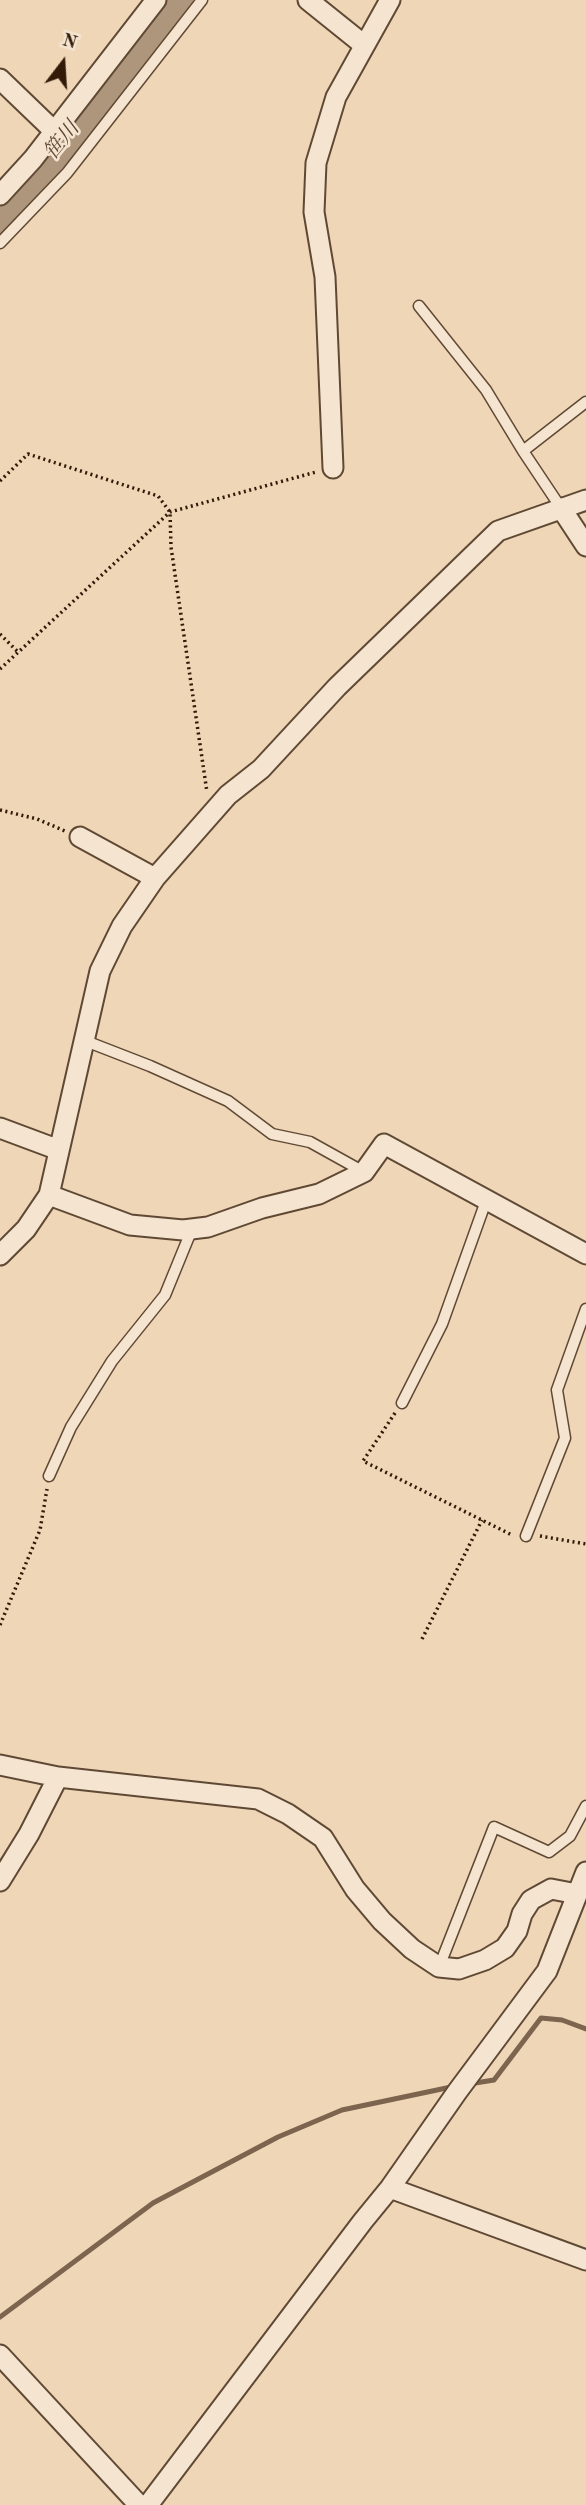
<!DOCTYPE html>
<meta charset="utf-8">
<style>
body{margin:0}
#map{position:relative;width:586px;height:2505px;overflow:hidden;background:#eed6b7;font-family:"Old Standard TT",serif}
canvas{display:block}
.north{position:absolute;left:28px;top:28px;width:70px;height:70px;-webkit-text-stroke:5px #f4e4d0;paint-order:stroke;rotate:17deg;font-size:19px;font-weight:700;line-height:28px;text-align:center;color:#311a08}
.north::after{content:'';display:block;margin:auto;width:24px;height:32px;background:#311a08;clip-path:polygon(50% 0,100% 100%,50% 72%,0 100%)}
</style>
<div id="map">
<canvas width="586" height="2505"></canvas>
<div class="north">N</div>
</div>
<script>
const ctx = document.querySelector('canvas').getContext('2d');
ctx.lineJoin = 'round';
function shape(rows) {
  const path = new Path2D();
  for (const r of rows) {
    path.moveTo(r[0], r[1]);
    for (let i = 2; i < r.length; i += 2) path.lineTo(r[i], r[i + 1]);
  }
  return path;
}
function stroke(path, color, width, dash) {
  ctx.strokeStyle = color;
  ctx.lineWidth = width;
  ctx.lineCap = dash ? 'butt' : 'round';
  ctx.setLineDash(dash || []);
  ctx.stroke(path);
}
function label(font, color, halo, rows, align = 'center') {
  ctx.font = font + ' "Old Standard TT","Noto Serif JP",serif';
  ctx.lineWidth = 5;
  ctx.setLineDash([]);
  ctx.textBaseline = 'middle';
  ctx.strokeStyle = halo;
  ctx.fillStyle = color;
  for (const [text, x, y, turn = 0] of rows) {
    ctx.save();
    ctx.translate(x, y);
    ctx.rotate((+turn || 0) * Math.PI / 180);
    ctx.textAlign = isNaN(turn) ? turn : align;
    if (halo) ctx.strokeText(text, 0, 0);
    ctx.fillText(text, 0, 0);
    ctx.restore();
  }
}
const stream = shape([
 [469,2084,494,2080,541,2018,562,2020,586,2029],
 [0,2317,153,2203,278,2137,342,2110,456,2086]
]);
const river = shape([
 [0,218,80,123,177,0]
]);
const path = shape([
 [0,481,28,454,158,496,170,512,171,547,207,792],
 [0,634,19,653],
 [0,669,170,512,316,472],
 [0,810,37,819,65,831],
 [395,1413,363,1461,512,1535],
 [540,1536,586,1544],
 [0,1625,40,1530,47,1489],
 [422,1639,482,1520]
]);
const service = shape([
 [0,243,67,173,202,0],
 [419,306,486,390,523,451],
 [561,508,523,451,586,402],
 [83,1040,150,1066,228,1101,272,1134,310,1142,364,1172],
 [402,1403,442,1324,486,1201],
 [49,1476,71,1427,112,1361,165,1295,192,1229],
 [526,1536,565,1438,557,1390,586,1309],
 [439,1967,494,1827,549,1852,570,1836,586,1806]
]);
const minor = shape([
 [308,0,364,45],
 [0,79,54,131],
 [0,195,33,159,156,0],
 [333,468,325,277,314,212,316,163,336,97,390,0],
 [561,508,586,546],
 [80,837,155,878],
 [0,1128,59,1150],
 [49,1195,130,1225,183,1230,208,1227,262,1208,319,1194,364,1172,384,1144,586,1254],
 [0,1255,26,1229,49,1195,100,971,122,926,155,878,228,795,261,769,337,687,498,531,586,500],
 [0,1765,58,1777,29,1834,0,1881],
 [58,1777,258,1799,288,1814,323,1838,355,1889,382,1921,412,1949,439,1967,459,1969,485,1960,505,1948,517,1931,522,1914,531,1900,551,1889,577,1894],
 [390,2188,586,2260],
 [0,2355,139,2505],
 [148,2505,363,2221,390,2188,457,2092,547,1971,586,1872]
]);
const waterNames = [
 ["笹川",62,141,-51]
];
stroke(stream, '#7c644e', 5);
stroke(river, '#ae967c', 32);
stroke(service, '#604934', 13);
stroke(minor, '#604934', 23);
stroke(path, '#311a08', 3.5, [2, 3.5]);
stroke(service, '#f4e4d0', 10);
stroke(minor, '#f4e4d0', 19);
label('italic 21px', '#5d4531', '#f4e4d0', waterNames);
</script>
